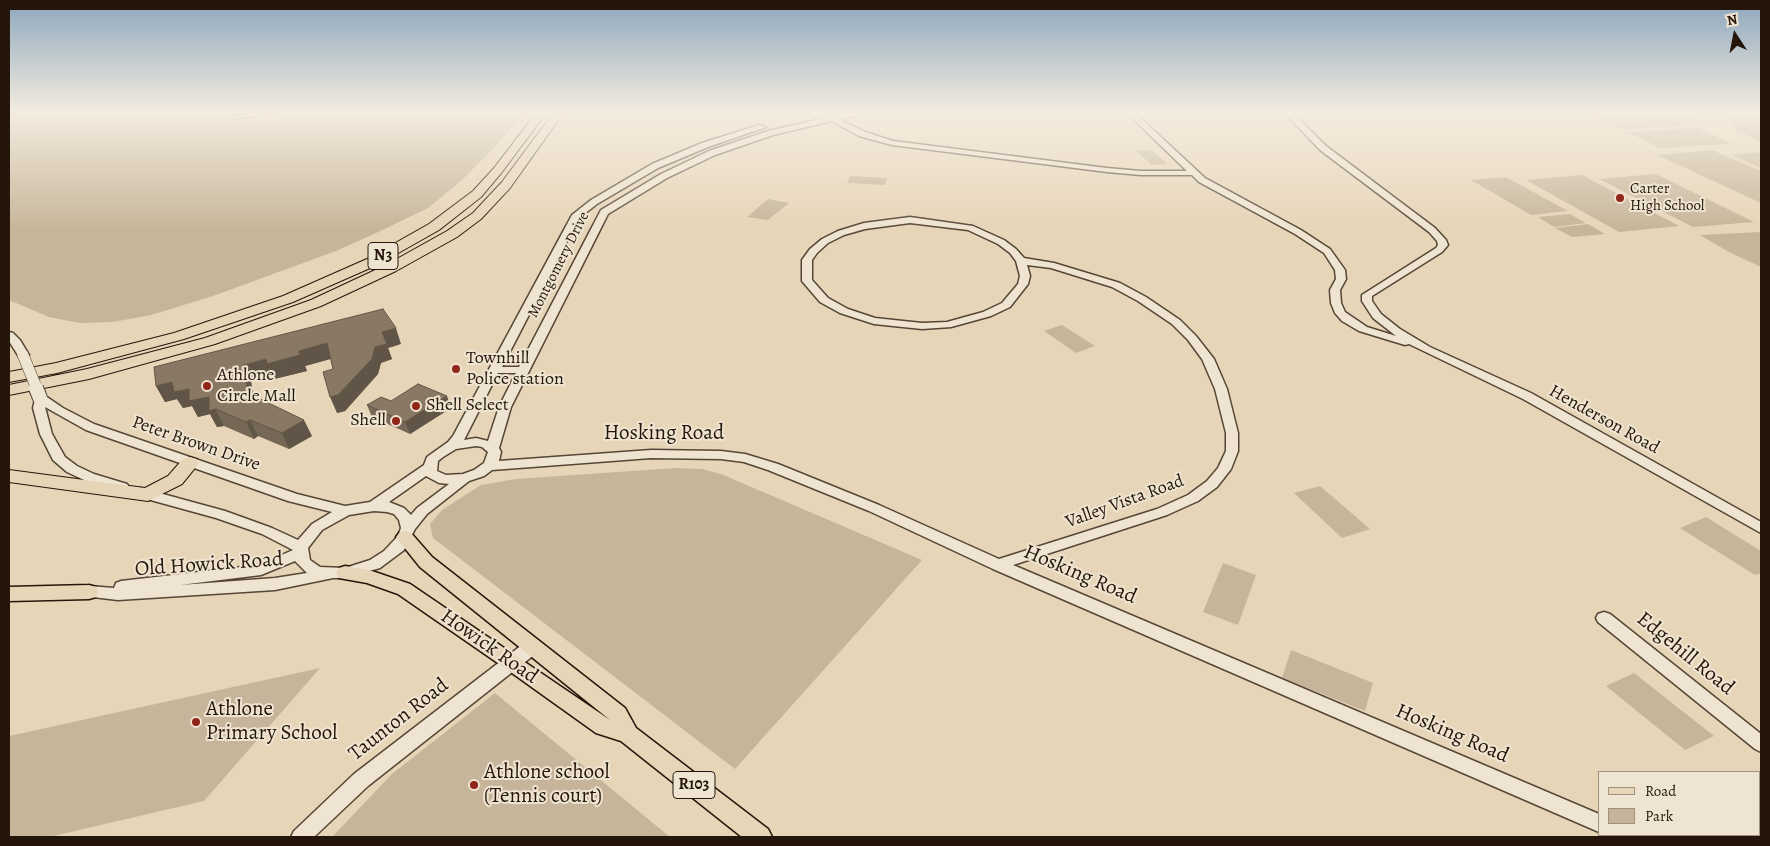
<!DOCTYPE html>
<style>
body{margin:0}
#map{position:relative;width:1770px;height:846px;overflow:hidden;background:#e7d5b8;font-family:Alegreya,serif}
canvas{display:block}
.frame{position:absolute;inset:0;border:10px solid #24160a;pointer-events:none}
.legend{position:absolute;left:1598px;top:771px;width:162px;height:65px;box-sizing:border-box;background:#efe4d1;border:1px solid #9e9281;margin:0;padding:6px 9px;list-style:none;font-size:15px;color:#24160a}
.legend li{display:flex;align-items:center;gap:10px;height:25px}
.legend b{width:25px;border:1px solid #9e9281}
.north{position:absolute;left:1710px;top:10px;width:50px;height:50px;-webkit-text-stroke:4px #efe4d1;paint-order:stroke;rotate:349deg;font-size:14px;font-weight:700;line-height:20px;text-align:center;color:#24160a}
.north::after{content:'';display:block;margin:auto;width:18px;height:22px;background:#24160a;clip-path:polygon(50% 0,100% 100%,50% 72%,0 100%)}
</style>
<div id="map">
<canvas width="1770" height="846"></canvas>
<div class="frame"></div>
<ul class="legend">
<li><b style="height:6px;background:#e7d5b8"></b>Road</li>
<li><b style="height:14px;background:#c6b59a"></b>Park</li>
</ul>
<div class="north">N</div>
</div>
<script>
const ctx = document.querySelector('canvas').getContext('2d');
ctx.lineJoin = 'round';
function fill(path, color) {
  ctx.fillStyle = color;
  ctx.fill(path, 'evenodd');
}
function shape(rows) {
  const path = new Path2D();
  for (const r of rows) {
    path.moveTo(r[0], r[1]);
    for (let i = 2; i < r.length; i += 2) path.lineTo(r[i], r[i + 1]);
  }
  return path;
}
function stroke(path, color, width, dash) {
  ctx.strokeStyle = color;
  ctx.lineWidth = width;
  ctx.lineCap = dash ? 'butt' : 'round';
  ctx.setLineDash(dash || []);
  ctx.stroke(path);
}
function label(font, color, halo, rows, align = 'center') {
  ctx.font = font + ' Alegreya,serif';
  ctx.lineWidth = 4;
  ctx.setLineDash([]);
  ctx.textBaseline = 'middle';
  ctx.strokeStyle = halo;
  ctx.fillStyle = color;
  for (const [text, x, y, turn = 0] of rows) {
    ctx.save();
    ctx.translate(x, y);
    ctx.rotate((+turn || 0) * Math.PI / 180);
    ctx.textAlign = isNaN(turn) ? turn : align;
    if (halo) ctx.strokeText(text, 0, 0);
    ctx.fillText(text, 0, 0);
    ctx.restore();
  }
}
const green = shape([
 [9,112,231,112,231,125,326,112,524,112,497,145,460,182,428,208,374,234,336,251,213,296,151,315,113,322,80,323,49,317,9,300],
 [1586,112,1682,112,1710,124,1622,129],
 [1726,112,1761,114,1761,142,1736,130],
 [1697,128,1732,144,1660,148,1627,132],
 [1151,150,1168,164,1152,165,1136,151],
 [1712,150,1761,171,1761,203,1657,155],
 [1761,152,1761,168,1732,155],
 [1656,174,1754,222,1693,227,1599,179],
 [1582,175,1679,226,1619,232,1526,180],
 [850,176,887,178,885,185,847,183],
 [1506,177,1568,211,1531,215,1471,180],
 [768,199,789,203,768,220,747,217],
 [1570,214,1586,223,1554,227,1538,217],
 [1588,224,1605,234,1572,237,1555,228],
 [1761,232,1761,267,1729,252,1700,235],
 [1062,325,1095,346,1076,353,1044,331],
 [676,468,702,469,721,474,922,560,735,769,433,538,430,524,442,510,481,485,516,479],
 [1320,486,1370,529,1342,538,1294,493],
 [1706,517,1761,551,1761,573,1755,575,1680,528],
 [1223,563,1256,575,1238,625,1203,612],
 [1291,650,1373,683,1365,711,1282,678],
 [320,668,204,801,49,837,9,837,9,736],
 [1634,673,1714,736,1685,750,1606,686],
 [495,693,670,837,332,837,392,774]
]);
const minor = shape([
 [258,112,275,112,236,119,232,117,258,112],
 [827,112,833,112,836,115,851,112,862,112,862,114,839,119,865,132,893,141,1107,168,1141,171,1187,171,1126,112,1134,112,1205,178,1301,230,1330,249,1345,270,1346,279,1340,290,1341,303,1345,312,1367,327,1396,336,1373,318,1362,301,1362,295,1436,248,1438,245,1437,241,1429,232,1320,150,1284,112,1292,112,1326,146,1435,228,1446,240,1448,245,1442,252,1372,296,1372,301,1381,314,1400,329,1430,347,1531,393,1761,522,1761,533,1523,399,1409,344,1405,345,1359,331,1342,321,1335,313,1331,303,1330,290,1336,279,1335,270,1324,253,1295,234,1199,182,1192,175,1141,175,1107,172,892,145,859,136,832,121,773,135,715,155,667,178,608,214,511,407,499,448,501,452,499,461,651,450,721,451,745,454,778,464,879,505,999,559,1157,509,1188,495,1207,481,1218,468,1226,451,1226,433,1215,389,1202,359,1188,340,1172,324,1138,301,1112,287,1051,268,1027,265,1030,276,1028,284,1010,307,991,316,951,327,922,329,874,324,840,313,820,302,802,281,802,260,810,249,822,239,838,231,864,223,910,217,973,226,1004,240,1016,249,1024,258,1054,263,1120,283,1146,297,1180,320,1196,336,1214,359,1227,389,1238,433,1238,451,1231,469,1217,487,1198,501,1167,515,1013,565,1599,814,1599,832,993,569,869,511,768,470,744,462,721,459,651,458,492,470,484,476,469,481,427,514,415,529,404,550,380,568,345,578,333,578,275,590,118,600,84,596,81,592,84,588,89,586,114,588,116,583,121,581,259,565,293,550,262,534,216,518,136,496,134,493,136,490,141,488,225,511,272,528,298,540,312,524,332,512,288,501,86,430,45,407,52,434,65,457,77,466,94,474,127,484,129,487,127,490,122,491,84,480,67,472,53,460,40,434,33,408,36,395,44,395,63,408,94,424,297,494,345,506,370,502,424,465,427,457,448,442,453,436,572,215,591,200,652,164,702,143,759,125,766,127,708,147,658,168,597,204,579,218,502,367,519,367,601,210,661,174,709,151,768,131,829,117,827,112],
 [910,223,968,230,998,244,1010,253,1016,261,1020,276,1018,284,1002,303,983,312,947,322,922,323,875,318,848,309,828,298,812,280,812,260,817,253,828,243,844,235,865,229,910,223],
 [498,373,516,373,499,407,488,441,476,438,464,440,498,373],
 [476,446,482,447,488,452,484,463,474,470,463,474,446,475,437,471,438,461,443,457,456,449,476,446],
 [426,476,439,483,449,484,417,508,411,515,404,508,389,502,426,476],
 [374,511,387,512,394,514,399,520,401,528,398,536,384,551,370,560,345,568,320,567,310,560,308,548,322,530,349,515,374,511],
 [295,561,307,573,275,578,180,585,261,575,295,561],
 [9,332,13,333,20,340,29,355,27,357,19,357,9,341,9,332],
 [1604,612,1610,614,1761,734,1761,752,1755,749,1598,622,1596,618,1598,614,1604,612],
 [533,640,539,641,541,646,539,651,368,786,314,837,291,837,294,831,354,774,527,641,533,640],
 [1616,835,1641,835,1642,837,1617,837,1616,835]
]);
const major = shape([
 [405,531,411,533,432,557,625,708,636,728,768,829,772,837,742,837,621,741,596,733,505,668,398,594,367,583,339,578,336,573,339,568,345,566,369,570,410,584,610,720,420,567,396,537,399,533,405,531],
 [89,585,96,587,98,592,96,597,89,599,9,601,9,587,89,585]
]);
const highway = shape([
 [537,112,547,112,502,172,481,197,439,230,377,265,293,302,184,339,57,373,9,382,9,372,56,363,174,333,283,296,367,259,429,224,473,191,494,168,537,112],
 [554,112,564,112,510,188,481,219,457,237,396,271,321,306,215,344,89,379,9,395,9,385,87,369,205,338,311,300,386,265,447,231,473,213,502,182,554,112],
 [190,457,197,459,199,463,182,484,148,501,9,482,9,470,145,488,168,476,183,459,190,457]
]);
const minorBridgeFar1 = shape([
 [23,355,37,389]
]);
const minorBridge = shape([
 [36,388,40,398]
]);
const wall = shape([
 [401,344,388,348,392,359,381,363,378,374,345,411,337,413,333,369,331,359,305,366,307,371,274,379,273,375,251,381,253,396,312,436,289,449,258,436,254,439,224,426,217,427,210,414,198,417,192,406,183,408,177,399,165,402,156,386],
 [391,401,451,408,410,434,372,417,367,405]
]);
const shadedWall = shape([
 [396,328,401,344,388,348,392,359,381,363,378,374,345,411,337,413,330,397,375,347,382,332],
 [327,343,333,358,305,366,307,371,274,379,273,375,251,381,255,409,248,393,244,365],
 [172,382,209,397,224,426,217,427,210,414,198,417,192,406,183,408,177,399,165,402,156,386],
 [447,396,451,408,410,434,405,422],
 [250,420,258,436,254,439,246,422],
 [304,420,312,436,289,449,282,433]
]);
const building = shape([
 [383,309,396,328,382,332,387,344,375,347,372,359,338,395,330,397,323,372,333,369,327,343,299,351,300,355,267,364,266,359,244,365,248,393,304,420,282,433,250,420,246,422,216,409,209,411,209,397,189,401,189,389,174,392,172,382,156,386,154,367,383,309],
 [418,384,447,396,405,422,367,405,381,397,391,401,418,384]
]);
const markers = [
 [1620,198,5,"#8f2418"],
 [456,369,5,"#8f2418"],
 [207,386,5,"#8f2418"],
 [416,406,5,"#8f2418"],
 [396,421,5,"#8f2418"],
 [196,722,5,"#8f2418"],
 [474,785,5,"#8f2418"]
];
const farPoinames = [
 ["Carter",1630,189],
 ["High School",1630,206]
];
const farStreetnames = [
 ["Montgomery Drive",559,265,-63]
];
const shields = [
 [383,256,30],
 [694,785,42]
];
const shieldNames = [
 ["N3",383,256],
 ["R103",694,785]
];
const poiNames = [
 ["Townhill",466,359],
 ["Police station",466,380],
 ["Athlone",217,376],
 ["Circle Mall",217,397],
 ["Shell Select",426,406],
 ["Shell",386,421,"right"]
];
const streetNames = [
 ["Henderson Road",1604,420,29],
 ["Peter Brown Drive",196,444,19],
 ["Valley Vista Road",1125,502,-20]
];
const nearStreetnames = [
 ["Hosking Road",664,434],
 ["Old Howick Road",209,565,-4],
 ["Hosking Road",1080,575,23],
 ["Howick Road",489,647,35],
 ["Edgehill Road",1685,654,39],
 ["Taunton Road",399,720,-38],
 ["Hosking Road",1452,734,23]
];
const nearPoinames = [
 ["Athlone",206,710],
 ["Primary School",206,734],
 ["Athlone school",484,773],
 ["(Tennis court)",484,797]
];
fill(green, '#c6b59a');
stroke(minor, '#554636', 3);
stroke(major, '#24160a', 3);
stroke(highway, '#24160a', 2);
fill(minor, '#efe4d1');
fill(major, '#e7d5b8');
fill(highway, '#e7d5b8');
stroke(minorBridgeFar1, '#554636', 12, []);
stroke(minorBridge, '#554636', 16, []);
stroke(minorBridgeFar1, '#efe4d1', 11);
stroke(minorBridge, '#efe4d1', 14);
fill(wall, '#766856');
fill(shadedWall, '#605546');
fill(building, '#897964');
stroke(building, '#605546', 1);
const sky = ctx.createLinearGradient(0, 0, 0, 230);
sky.addColorStop(0, '#8da7bd');
sky.addColorStop(0.49, '#f4ecdf');
sky.addColorStop(1, '#f4ecdf00');
ctx.fillStyle = sky;
ctx.fillRect(0, 0, 1770, 230);
for (const [x, y, r, color] of markers) {
  const dot = new Path2D();
  dot.arc(x, y, r, 0, 2 * Math.PI);
  ctx.fillStyle = color;
  ctx.fill(dot);
  stroke(dot, '#efe4d1', 2);
}
label('15px', '#24160a', '#efe4d1', farPoinames, 'left');
label('15px', '#24160a', '#efe4d1', farStreetnames);
for (const [x, y, w] of shields) {
  const box = new Path2D();
  box.roundRect(x - w / 2, y - 13.5, w, 27, 4);
  ctx.fillStyle = '#efe4d1';
  ctx.fill(box);
  stroke(box, '#24160a', 1);
}
label('bold 16px', '#24160a', null, shieldNames);
label('18px', '#24160a', '#efe4d1', poiNames, 'left');
label('18px', '#24160a', '#efe4d1', streetNames);
label('21px', '#24160a', '#efe4d1', nearStreetnames);
label('21px', '#24160a', '#efe4d1', nearPoinames, 'left');
</script>
